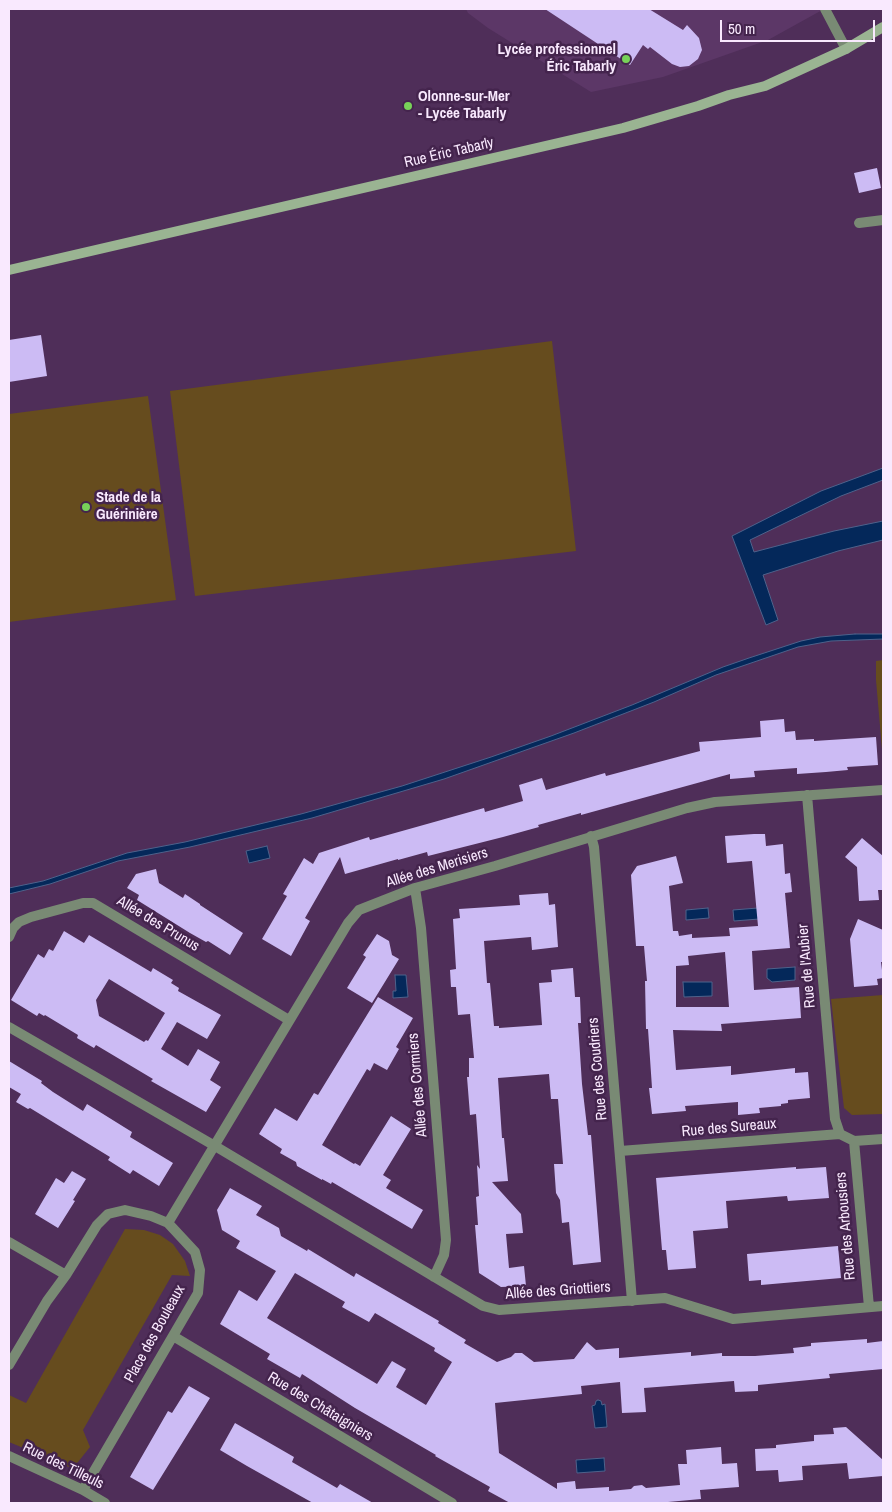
<!DOCTYPE html>
<meta charset="utf-8">
<style>
body{margin:0}
#map{position:relative;width:892px;height:1512px;overflow:hidden;background:#4f2e59;font-family:"Archivo Narrow",sans-serif}
canvas{display:block}
.frame{position:absolute;inset:0;border:10px solid #f9e9fe;pointer-events:none}
.scale{position:absolute;left:720px;top:20px;width:155px;height:22px;box-sizing:border-box;border:2px solid #f9e9fe;border-top:0;padding-left:6px;font-size:15px;line-height:18px;white-space:nowrap;color:#f9e9fe;-webkit-text-stroke:4px #44244d;paint-order:stroke}
</style>
<div id="map">
<canvas width="892" height="1512"></canvas>
<div class="frame"></div>
<div class="scale">50 m</div>
</div>
<script>
const ctx = document.querySelector('canvas').getContext('2d');
ctx.lineJoin = 'round';
function fill(path, color) {
  ctx.fillStyle = color;
  ctx.fill(path, 'evenodd');
}
function shape(rows) {
  const path = new Path2D();
  for (const r of rows) {
    path.moveTo(r[0], r[1]);
    for (let i = 2; i < r.length; i += 2) path.lineTo(r[i], r[i + 1]);
  }
  return path;
}
function stroke(path, color, width, dash) {
  ctx.strokeStyle = color;
  ctx.lineWidth = width;
  ctx.lineCap = dash ? 'butt' : 'round';
  ctx.setLineDash(dash || []);
  ctx.stroke(path);
}
function label(font, color, halo, rows, align = 'center') {
  ctx.font = font + ' "Archivo Narrow",sans-serif';
  ctx.lineWidth = 5;
  ctx.setLineDash([]);
  ctx.textBaseline = 'middle';
  ctx.strokeStyle = halo;
  ctx.fillStyle = color;
  for (const [text, x, y, turn = 0] of rows) {
    ctx.save();
    ctx.translate(x, y);
    ctx.rotate((+turn || 0) * Math.PI / 180);
    ctx.textAlign = isNaN(turn) ? turn : align;
    if (halo) ctx.strokeText(text, 0, 0);
    ctx.fillText(text, 0, 0);
    ctx.restore();
  }
}
const built = shape([
 [466,9,824,9,768,40,663,77,591,92,488,28,468,13]
]);
const green = shape([
 [552,341,576,551,195,596,170,391],
 [148,396,176,600,9,622,9,414],
 [883,660,883,761,876,680,876,661],
 [883,995,883,1114,852,1115,844,1108,831,999],
 [125,1229,144,1230,160,1235,173,1244,185,1261,190,1276,172,1275,83,1430,90,1447,78,1462,69,1467,9,1442,9,1395,26,1403]
]);
const water = shape([
 [883,468,883,480,841,496,750,540,754,552,834,531,883,521,883,540,838,551,763,575,778,620,766,625,732,536,821,491,883,468],
 [855,634,883,634,883,639,831,641,798,647,716,675,654,702,574,733,444,779,312,818,190,847,118,861,50,884,9,894,9,888,43,881,127,853,185,842,301,814,402,786,491,757,551,736,632,705,723,667,749,658,801,641,820,637,855,634],
 [267,846,270,858,249,863,246,851,267,846],
 [708,908,709,918,686,920,686,910,708,908],
 [758,908,759,919,734,921,733,910,758,908],
 [795,967,795,980,772,982,767,978,767,969,795,967],
 [395,975,406,975,408,997,393,998,393,991,396,991,395,975],
 [683,982,712,982,712,996,684,997,683,982],
 [598,1400,601,1401,602,1405,605,1404,607,1427,595,1428,592,1406,595,1405,596,1401,598,1400],
 [604,1458,605,1471,577,1473,576,1460,604,1458]
]);
const building = shape([
 [545,9,649,9,683,30,687,25,699,38,702,50,698,59,689,66,680,67,672,64,650,47,648,49,643,45,630,65],
 [877,168,881,188,859,193,854,173],
 [41,335,47,376,9,382,9,340],
 [784,719,785,732,795,731,796,740,814,739,814,741,876,737,878,765,847,767,848,770,826,772,797,774,797,768,754,771,755,777,730,779,730,774,581,815,581,813,538,825,539,827,503,837,428,856,427,852,398,860,398,859,345,874,340,857,305,918,310,921,291,956,262,939,287,896,283,894,304,858,313,864,319,853,369,837,370,840,484,808,485,812,523,801,519,785,542,778,546,790,605,773,606,776,700,751,699,742,761,737,760,721],
 [754,834,765,834,766,846,783,844,785,874,790,873,792,892,785,893,790,948,752,951,754,990,799,987,801,1018,721,1024,722,1031,673,1030,676,1070,731,1066,731,1075,795,1068,795,1073,808,1072,810,1098,788,1100,788,1103,781,1104,781,1106,759,1108,760,1113,738,1115,738,1102,685,1106,686,1111,652,1114,649,1088,652,1088,648,1029,646,1029,645,981,647,981,644,946,636,946,631,875,637,866,676,856,683,883,669,886,673,931,678,931,679,936,692,934,692,938,730,936,729,928,758,926,752,861,727,863,725,836],
 [725,952,729,1007,676,1007,676,966,689,965,688,956],
 [862,838,883,856,883,890,878,890,879,900,859,901,857,867,845,857],
 [156,869,159,883,183,898,185,894,200,904,200,905,243,933,230,955,208,941,206,942,190,933,137,900,139,895,127,888,136,874],
 [548,893,549,905,555,904,558,947,532,950,531,937,484,941,487,983,490,983,494,1026,499,1026,499,1028,542,1025,539,983,552,982,551,970,573,968,575,997,580,997,581,1023,578,1023,582,1084,588,1135,591,1135,601,1262,573,1265,569,1222,562,1223,560,1200,556,1193,554,1164,563,1164,558,1099,551,1099,549,1074,498,1078,502,1138,504,1138,508,1181,492,1182,521,1214,523,1233,506,1234,509,1268,524,1266,526,1286,501,1287,479,1273,475,1225,478,1225,476,1197,479,1196,477,1165,480,1169,476,1114,470,1115,467,1077,469,1077,469,1058,474,1058,470,1014,458,1015,456,987,451,987,450,970,456,969,453,919,460,918,459,909,520,905,519,895],
 [858,919,883,930,883,962,881,962,883,978,877,979,878,985,854,987,850,939],
 [64,931,84,943,89,935,151,972,153,968,173,980,171,983,179,988,178,991,221,1015,207,1039,177,1022,161,1049,188,1066,198,1049,220,1062,210,1080,221,1087,206,1112,151,1081,153,1079,96,1045,94,1048,77,1038,78,1035,45,1015,44,1016,39,1013,37,1016,11,1000,38,954,44,958,49,949,53,951],
 [109,979,165,1013,148,1041,146,1040,144,1042,99,1016,96,1000],
 [377,934,389,941,392,955,399,959,372,1003,347,988,366,957,363,955],
 [378,997,413,1018,396,1047,399,1049,387,1070,374,1063,370,1071,367,1069,322,1145,354,1164,355,1163,360,1166,391,1116,411,1129,383,1175,391,1180,386,1188,423,1210,412,1229,332,1182,331,1184,322,1179,322,1180,297,1166,296,1162,280,1153,282,1149,259,1134,275,1108,297,1121,314,1093,318,1095],
 [9,1061,42,1081,41,1083,53,1092,83,1111,87,1104,132,1132,130,1137,173,1163,159,1186,133,1170,130,1174,108,1160,110,1157,30,1108,28,1109,16,1102,21,1094,9,1087],
 [796,1167,796,1169,826,1167,829,1198,788,1201,787,1196,726,1201,728,1228,693,1231,696,1268,668,1270,666,1250,662,1250,656,1178],
 [72,1171,86,1179,73,1200,75,1201,58,1228,35,1214,56,1178,64,1183],
 [230,1188,262,1206,256,1215,279,1228,281,1236,307,1251,308,1249,354,1277,356,1273,439,1321,438,1323,466,1340,464,1343,497,1362,511,1357,515,1353,522,1353,534,1362,574,1359,587,1342,596,1350,619,1348,619,1358,691,1352,691,1356,722,1353,722,1356,755,1356,794,1353,793,1348,811,1346,811,1343,867,1339,867,1343,883,1341,883,1369,829,1374,830,1378,758,1385,758,1391,735,1392,734,1381,644,1388,646,1412,622,1413,620,1382,581,1386,582,1394,495,1403,499,1453,557,1489,557,1483,575,1481,576,1489,609,1487,609,1491,631,1489,634,1486,642,1485,646,1488,680,1485,678,1464,687,1464,686,1450,721,1447,722,1464,737,1463,739,1487,700,1490,701,1499,668,1502,668,1503,510,1503,488,1491,490,1487,435,1456,436,1455,355,1408,302,1374,300,1378,267,1359,270,1354,220,1324,239,1290,257,1301,276,1271,236,1248,240,1241,222,1230,217,1210],
 [295,1273,345,1302,342,1307,369,1322,375,1313,435,1348,434,1351,452,1362,426,1405,396,1387,406,1369,392,1361,377,1384,267,1318],
 [838,1246,841,1278,761,1285,761,1280,749,1281,747,1254],
 [189,1386,210,1398,153,1490,130,1477,168,1411,172,1413],
 [235,1423,294,1457,292,1462,337,1488,340,1484,373,1503,313,1503,247,1466,220,1450],
 [846,1427,883,1460,883,1476,849,1479,847,1463,802,1466,803,1480,779,1482,778,1470,756,1471,755,1449,776,1448,776,1445,814,1441,814,1435,834,1434,833,1428]
]);
const street = shape([
 [825,9,846,49],
 [859,223,883,220],
 [807,795,835,1119,840,1134],
 [591,836,594,847,632,1301],
 [415,888,421,928,446,1240,444,1255,434,1277],
 [9,937,13,928,19,922,31,917,83,903,93,903,289,1020],
 [9,1027,215,1146,483,1306,499,1310,665,1298,733,1319,883,1306],
 [840,1134,854,1141,883,1139],
 [854,1141,869,1307],
 [620,1151,840,1134],
 [168,1223,348,923,359,910,415,888,495,866,687,808,715,802,883,790],
 [9,1242,66,1275],
 [173,1336,452,1503],
 [9,1365,47,1301,66,1275,97,1225,108,1214,125,1210,151,1216,168,1223,195,1252,200,1270,198,1293,83,1490],
 [9,1456,83,1490,105,1503]
]);
const secondary = shape([
 [9,270,623,128,698,106,729,95,765,86,846,49,883,27]
]);
const markers = [
 [626,59,5,"#78d259"],
 [408,106,5,"#78d259"],
 [86,507,5,"#78d259"]
];
const poiNames = [
 ["Lycée professionnel",616,50,"right"],
 ["Éric Tabarly",616,67,"right"],
 ["Olonne-sur-Mer",418,97],
 ["- Lycée Tabarly",418,114],
 ["Stade de la",96,498],
 ["Guérinière",96,515]
];
const streetNames = [
 ["Rue Éric Tabarly",449,153,-13],
 ["Allée des Merisiers",437,868,-17],
 ["Allée des Prunus",158,924,31],
 ["Rue de l'Aubier",807,966,-95],
 ["Rue des Coudriers",598,1069,-95],
 ["Allée des Cormiers",418,1085,-95],
 ["Rue des Sureaux",729,1128,-5],
 ["Rue des Arbousiers",846,1226,-95],
 ["Allée des Griottiers",558,1291,-4],
 ["Place des Bouleaux",155,1334,-61],
 ["Rue des Châtaigniers",320,1407,31],
 ["Rue des Tilleuls",63,1466,26]
];
fill(built, '#5c3767');
fill(green, '#664c1e');
fill(water, '#04285a');
stroke(water, '#4e628b', 1);
fill(building, '#ccbbf4');
stroke(street, '#798a74', 10);
stroke(secondary, '#9ab492', 10);
for (const [x, y, r, color] of markers) {
  const dot = new Path2D();
  dot.arc(x, y, r, 0, 2 * Math.PI);
  ctx.fillStyle = color;
  ctx.fill(dot);
  stroke(dot, '#44244d', 2);
}
label('bold 15px', '#f9e9fe', '#44244d', poiNames, 'left');
label('15px', '#f9e9fe', '#44244d', streetNames);
</script>
